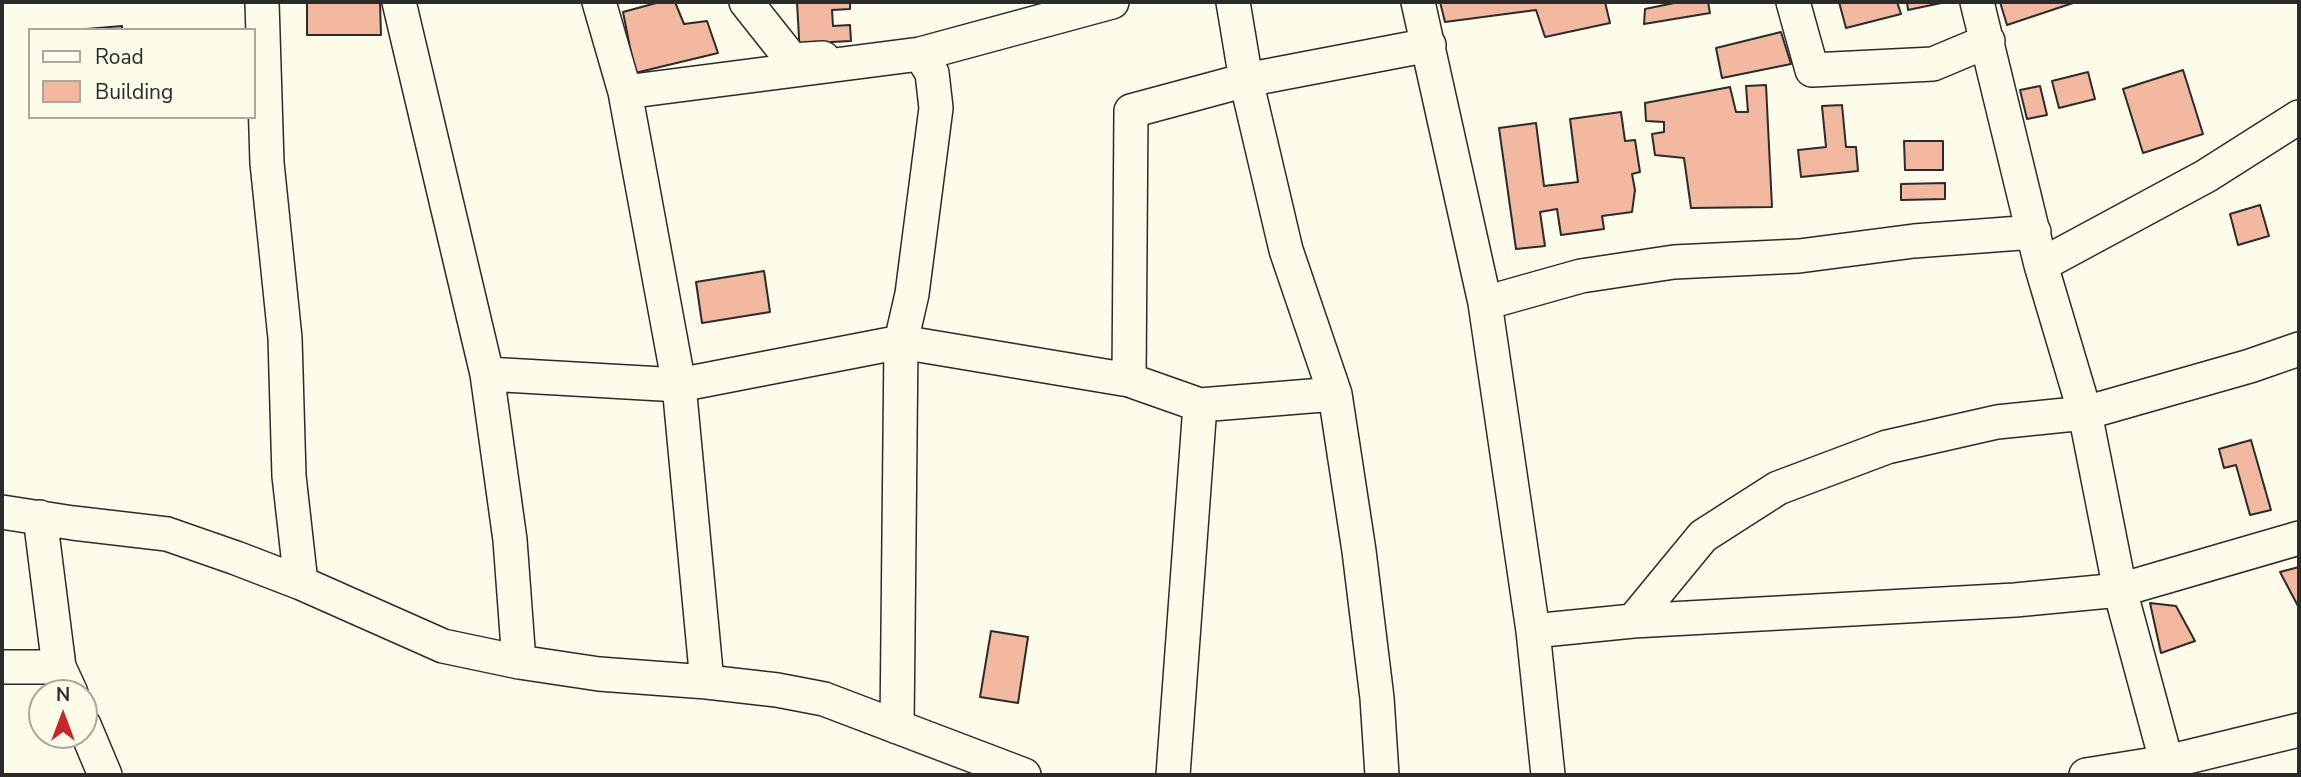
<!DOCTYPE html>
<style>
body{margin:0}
#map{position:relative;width:2301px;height:777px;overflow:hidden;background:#fdfbea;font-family:"Nunito Sans",sans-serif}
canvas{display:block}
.frame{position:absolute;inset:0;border:4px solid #2b2b2b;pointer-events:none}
.legend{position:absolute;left:28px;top:28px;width:228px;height:91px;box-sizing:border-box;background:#fdfbea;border:2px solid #a9a89e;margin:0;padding:9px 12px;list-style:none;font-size:21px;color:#2b2b2b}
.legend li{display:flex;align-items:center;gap:14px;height:35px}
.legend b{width:35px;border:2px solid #a9a89e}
.north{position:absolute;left:28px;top:679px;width:70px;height:70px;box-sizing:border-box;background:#fdfbea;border:2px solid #a9a89e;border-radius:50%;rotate:0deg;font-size:19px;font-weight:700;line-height:28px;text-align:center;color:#2b2b2b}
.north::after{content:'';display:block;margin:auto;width:24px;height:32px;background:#c62828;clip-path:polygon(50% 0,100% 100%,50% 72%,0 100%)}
</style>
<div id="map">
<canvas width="2301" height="777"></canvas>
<div class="frame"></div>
<ul class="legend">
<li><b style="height:9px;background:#fdfbea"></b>Road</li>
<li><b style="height:19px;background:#f2b8a0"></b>Building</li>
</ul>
<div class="north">N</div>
</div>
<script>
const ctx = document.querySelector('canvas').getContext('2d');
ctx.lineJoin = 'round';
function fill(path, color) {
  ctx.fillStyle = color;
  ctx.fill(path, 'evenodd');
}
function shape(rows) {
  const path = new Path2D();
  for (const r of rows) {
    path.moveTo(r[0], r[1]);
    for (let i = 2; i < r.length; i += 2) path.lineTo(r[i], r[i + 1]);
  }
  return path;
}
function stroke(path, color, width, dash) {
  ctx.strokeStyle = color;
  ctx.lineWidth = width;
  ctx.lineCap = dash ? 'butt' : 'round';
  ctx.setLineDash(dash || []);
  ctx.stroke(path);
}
const building = shape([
 [307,2,380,2,381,35,307,35,307,2],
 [660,2,675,2,684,24,707,21,718,53,635,73,623,12,660,2],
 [797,2,850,2,850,9,832,10,833,26,850,25,851,41,831,42,832,54,800,56,797,2],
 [1440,2,1605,2,1610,23,1545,37,1536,10,1445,22,1440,2],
 [1679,2,1708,2,1710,13,1644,24,1645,9,1679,2],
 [1839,2,1897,2,1901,14,1846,28,1839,2],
 [1907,2,1946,2,1908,10,1907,2],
 [2000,2,2076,2,2007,25,2000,2],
 [122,26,122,30,87,30,86,29,122,26],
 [1781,32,1791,64,1722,78,1716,48,1781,32],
 [2183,70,2203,134,2143,153,2123,89,2183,70],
 [2088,72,2095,99,2059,108,2052,81,2088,72],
 [1766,85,1772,207,1691,208,1684,158,1655,155,1652,134,1664,132,1664,122,1646,121,1645,103,1730,87,1736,112,1748,112,1746,86,1766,85],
 [2040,86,2047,115,2027,119,2020,90,2040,86],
 [1842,105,1846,147,1856,147,1858,171,1801,177,1798,150,1826,147,1822,106,1842,105],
 [1621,112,1625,141,1635,140,1640,172,1632,174,1635,190,1632,212,1602,216,1604,229,1561,235,1557,209,1540,212,1545,246,1516,249,1499,128,1536,123,1544,186,1578,182,1570,119,1621,112],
 [1904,141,1943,141,1943,170,1905,170,1904,141],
 [1945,183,1945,199,1901,200,1901,184,1945,183],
 [2260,205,2269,236,2238,245,2230,214,2260,205],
 [764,271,770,312,702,323,696,282,764,271],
 [2251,440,2271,510,2250,515,2236,465,2224,468,2219,449,2251,440],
 [2299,567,2299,608,2280,572,2299,567],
 [2150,603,2176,606,2195,641,2161,653,2150,603],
 [991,631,1028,637,1018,703,980,697,991,631]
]);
const street = shape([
 [262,2,267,163,285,338,289,476,301,583],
 [399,2,487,374,510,540,519,662],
 [599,2,625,92,920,54,1112,2],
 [746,2,792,60,823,58],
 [1233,2,1246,80,1286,250,1335,394,1359,551,1377,698,1382,775],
 [1418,2,1485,303,1533,631,1548,775],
 [1793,2,1812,70,1933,64,1988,41],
 [1977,2,2041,265,2085,413,2120,590,2170,775],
 [625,92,679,385,707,682],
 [2041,265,2206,176,2299,117],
 [1485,303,1581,276,1674,262,1799,256,1914,241,2034,232],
 [487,374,679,385,901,342,1129,380,1200,405,1335,394],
 [1129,380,1131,111,1246,80,1429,45],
 [2,512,73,523,167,534,236,558,301,583,443,646,519,662,599,674,707,682,777,690,824,699,1024,775],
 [40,517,59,667,71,693],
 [1633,621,1703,536,1778,488,1887,447,1997,422,2085,413,2250,366,2299,349],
 [1533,631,1633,621,2015,600,2120,590,2299,538],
 [2,667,59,667],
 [84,725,105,775],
 [897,727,901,342,912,294,936,108,932,73,920,54],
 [1173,775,1200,405],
 [2086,775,2167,762,2299,730]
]);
fill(building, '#f2b8a0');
stroke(building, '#2b2b2b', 2);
stroke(street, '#2b2b2b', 36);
stroke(street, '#fdfbea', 33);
</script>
